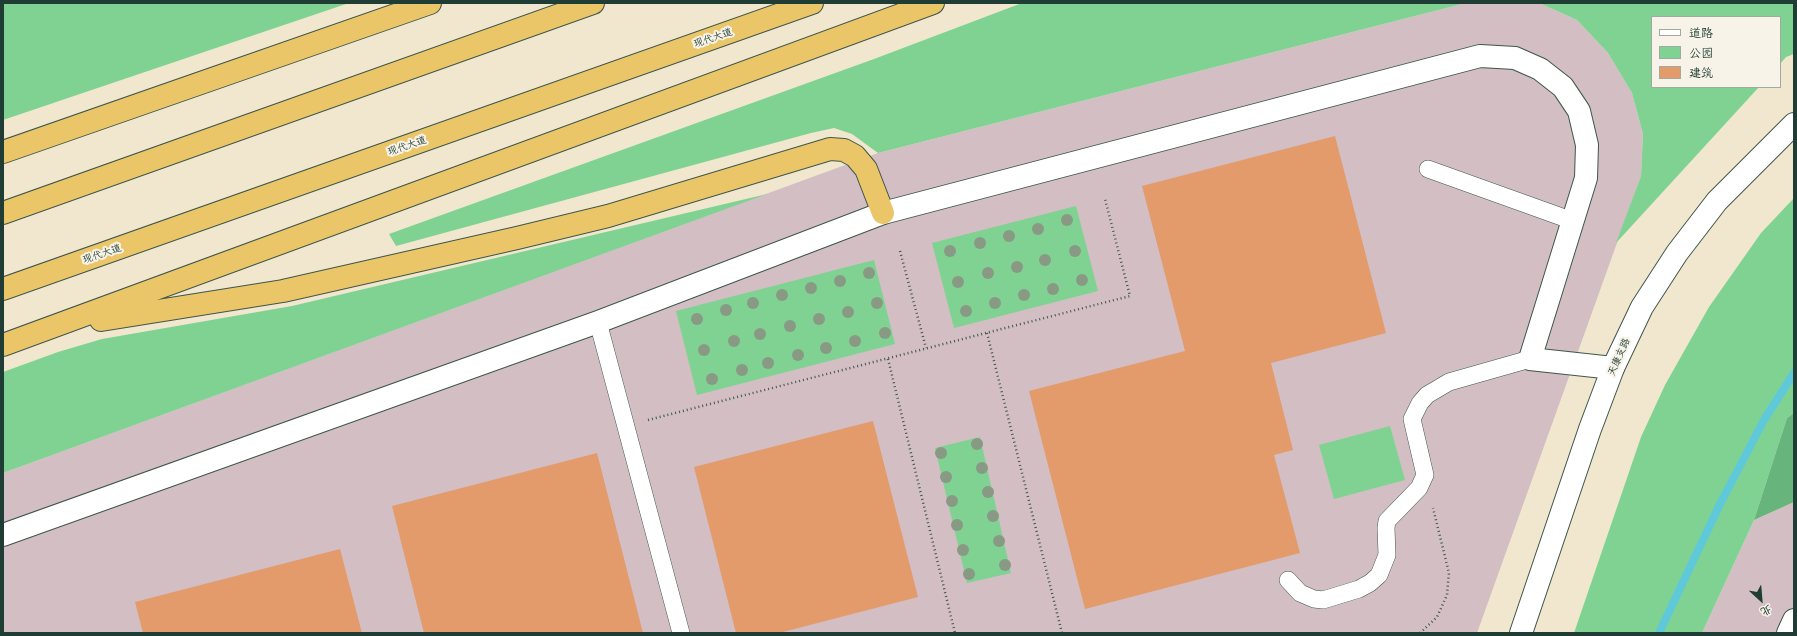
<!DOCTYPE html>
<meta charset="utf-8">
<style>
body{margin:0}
#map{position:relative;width:1797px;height:636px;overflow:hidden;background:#f0e7ce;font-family:Delius,"LXGW WenKai TC",sans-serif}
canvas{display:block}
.frame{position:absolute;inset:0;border:4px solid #1f3d34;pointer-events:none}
.legend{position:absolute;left:1651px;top:16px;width:130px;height:72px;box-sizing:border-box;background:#f7f3e8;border:1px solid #a1aaa0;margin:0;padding:5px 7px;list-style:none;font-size:12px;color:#1f3d34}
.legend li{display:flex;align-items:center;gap:8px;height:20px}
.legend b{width:20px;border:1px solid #a1aaa0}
.north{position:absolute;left:1741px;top:580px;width:40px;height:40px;-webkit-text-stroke:3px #f7f3e8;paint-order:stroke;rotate:154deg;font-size:11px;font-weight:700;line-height:16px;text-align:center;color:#1f3d34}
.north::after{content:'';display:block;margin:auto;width:14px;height:18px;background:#1f3d34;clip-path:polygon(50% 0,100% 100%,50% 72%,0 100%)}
</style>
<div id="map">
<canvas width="1797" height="636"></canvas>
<div class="frame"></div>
<ul class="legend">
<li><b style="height:5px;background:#fff"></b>道路</li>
<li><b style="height:11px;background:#80d293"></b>公园</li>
<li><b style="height:11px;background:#e39b6c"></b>建筑</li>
</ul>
<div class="north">北</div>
</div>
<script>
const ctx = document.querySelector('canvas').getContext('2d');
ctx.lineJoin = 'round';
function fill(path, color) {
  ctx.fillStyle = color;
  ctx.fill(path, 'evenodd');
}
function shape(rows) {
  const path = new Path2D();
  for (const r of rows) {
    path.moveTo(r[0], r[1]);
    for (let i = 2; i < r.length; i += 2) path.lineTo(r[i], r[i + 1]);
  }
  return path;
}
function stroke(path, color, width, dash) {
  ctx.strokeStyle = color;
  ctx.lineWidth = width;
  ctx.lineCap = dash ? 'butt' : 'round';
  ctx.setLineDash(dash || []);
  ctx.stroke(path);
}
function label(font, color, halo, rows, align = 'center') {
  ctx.font = font + ' Delius,"LXGW WenKai TC",sans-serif';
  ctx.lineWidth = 4;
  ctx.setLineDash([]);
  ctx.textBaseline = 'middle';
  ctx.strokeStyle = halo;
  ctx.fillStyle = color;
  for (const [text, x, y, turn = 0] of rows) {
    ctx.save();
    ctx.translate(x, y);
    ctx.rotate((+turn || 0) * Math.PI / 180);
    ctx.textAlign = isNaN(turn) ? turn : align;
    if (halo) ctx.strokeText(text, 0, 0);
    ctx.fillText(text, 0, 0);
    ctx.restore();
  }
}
const industrial = shape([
 [1466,3,1539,3,1577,20,1608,53,1632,93,1643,134,1641,176,1477,633,3,633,3,473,878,153],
 [1794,502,1794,633,1702,633,1754,520]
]);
const green = shape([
 [3,3,349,3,3,120],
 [1022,3,1466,3,878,153,852,134,834,128,811,133,396,246,389,234,874,59],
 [1539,3,1794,3,1794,54,1786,57,1780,64,1780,17,1652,17,1652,87,1759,87,1616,243,1641,176,1643,134,1632,93,1608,53,1577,20],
 [767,194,3,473,3,372,58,352,102,339,292,306],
 [1794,198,1794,413,1787,418,1754,520,1702,633,1574,633,1641,437,1665,385,1709,307,1761,233],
 [1076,206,1098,291,954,328,932,243],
 [874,260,895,344,697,395,676,311],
 [1390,426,1405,480,1334,499,1319,445],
 [980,437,1011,573,967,583,935,448]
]);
const forest = shape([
 [1794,413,1794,502,1754,520,1787,418]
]);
const stream = shape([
 [1659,633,1720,504,1764,420,1794,373]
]);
const building = shape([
 [1335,136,1386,333,1271,363,1293,450,1274,455,1300,553,1085,609,1029,391,1185,351,1142,186],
 [873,421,918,597,779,633,736,633,694,467],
 [597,453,643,633,424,633,392,506],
 [340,549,362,633,143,633,135,602]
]);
const path = shape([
 [900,251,926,348],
 [987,333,1062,633],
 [888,359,955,633],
 [648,420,1130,296,1105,199],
 [1420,633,1437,617,1447,595,1448,583,1449,573,1433,508]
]);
const service = shape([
 [1428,169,1573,221],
 [598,322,681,633],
 [1288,580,1300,593,1314,599,1323,600,1359,589,1370,583,1379,575,1387,555,1386,528,1387,521,1419,488,1425,475,1412,419,1420,403,1427,395,1449,382,1530,359]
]);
const minor = shape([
 [3,535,598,322,883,213,1480,56,1515,58,1540,69,1563,87,1579,111,1587,145,1586,178,1530,359,1613,368],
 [1788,633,1794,620]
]);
const tertiary = shape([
 [1521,633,1590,429,1613,368,1642,307,1677,253,1717,201,1794,124]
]);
const trunk = shape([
 [3,152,430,3],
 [3,213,593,3],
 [3,289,812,3],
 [101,320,283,291,517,238,608,216,830,149,844,150,855,156,866,169,883,213],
 [3,345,933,3]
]);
const trees = [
 [1067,220],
 [1038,229],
 [1009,236],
 [980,243],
 [950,251],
 [1075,251],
 [1045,260],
 [1017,267],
 [869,273],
 [988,273],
 [1082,280],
 [840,281],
 [958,282],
 [811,288],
 [1053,289],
 [782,295],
 [1024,295],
 [753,303],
 [877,303],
 [995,303],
 [726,310],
 [966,311],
 [848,312],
 [697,319],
 [819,319],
 [790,326],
 [885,333],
 [760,334],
 [734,341],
 [855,341],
 [826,348],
 [704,350],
 [798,355],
 [768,363],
 [742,370],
 [712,379],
 [977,444],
 [941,453],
 [982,468],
 [946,477],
 [988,492],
 [952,501],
 [993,516],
 [957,525],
 [999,541],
 [963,550],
 [1005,565],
 [969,574]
];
const streetNames = [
 ["现代大道",713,38,-19],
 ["现代大道",407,146,-19],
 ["现代大道",102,254,-19],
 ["天康支路",1619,357,-66]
];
fill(industrial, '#d2bec3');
fill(green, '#80d293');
fill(forest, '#68b47d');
stroke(stream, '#5fc9da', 8);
fill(building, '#e39b6c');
stroke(service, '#3e564b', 18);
stroke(minor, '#3e564b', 24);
stroke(tertiary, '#3e564b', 24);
stroke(trunk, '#3e564b', 24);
stroke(path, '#3e564b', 2.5, [1, 3]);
stroke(service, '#fff', 17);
stroke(minor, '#fff', 22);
stroke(tertiary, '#fff', 22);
stroke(trunk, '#ebc669', 22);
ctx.fillStyle = '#889a84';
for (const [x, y] of trees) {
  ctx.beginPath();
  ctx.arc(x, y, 6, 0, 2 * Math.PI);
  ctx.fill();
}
label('10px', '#1f3d34', '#f7f3e8', streetNames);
</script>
